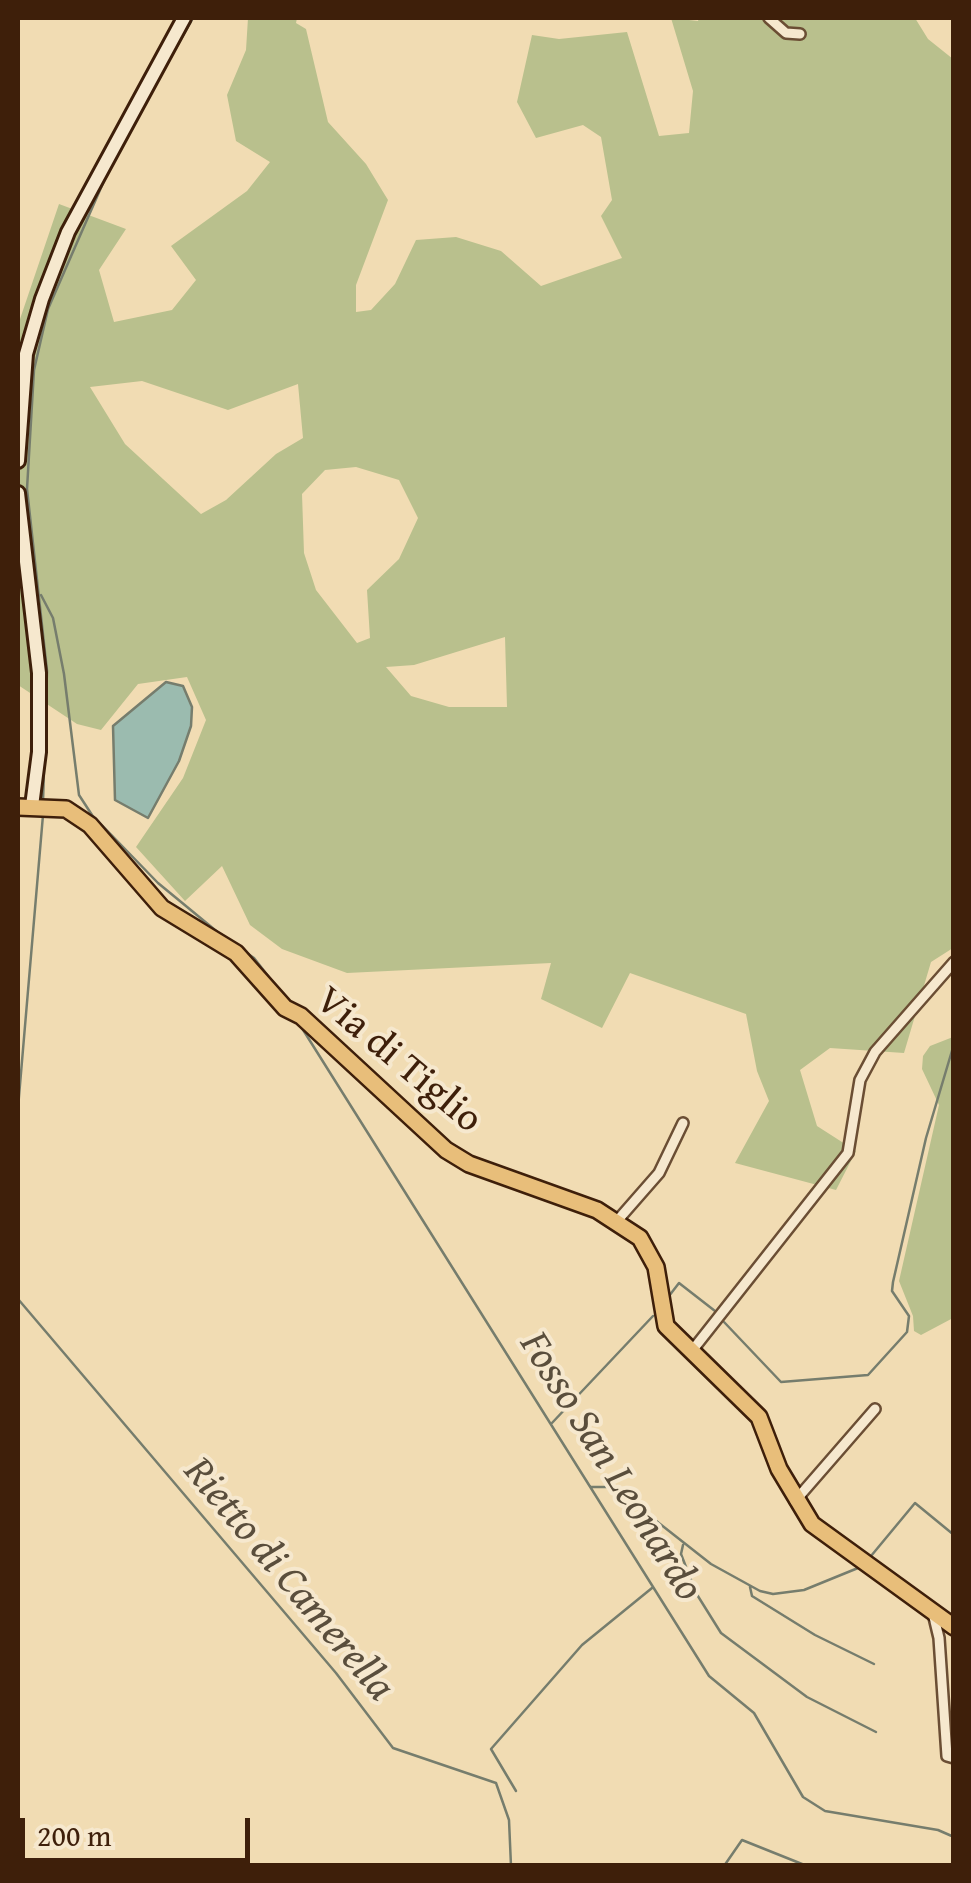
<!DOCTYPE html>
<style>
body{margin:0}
#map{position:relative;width:971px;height:1883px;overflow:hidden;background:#f1dcb3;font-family:"Gentium Book Plus",serif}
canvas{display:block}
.frame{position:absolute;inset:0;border:20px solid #3e1f0a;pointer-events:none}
.scale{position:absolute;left:20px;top:1818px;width:230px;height:45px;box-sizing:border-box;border:5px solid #3e1f0a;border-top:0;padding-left:12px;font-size:30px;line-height:35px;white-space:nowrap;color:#3e1f0a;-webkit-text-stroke:8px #f6e8ce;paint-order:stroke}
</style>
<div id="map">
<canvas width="971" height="1883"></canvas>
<div class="frame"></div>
<div class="scale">200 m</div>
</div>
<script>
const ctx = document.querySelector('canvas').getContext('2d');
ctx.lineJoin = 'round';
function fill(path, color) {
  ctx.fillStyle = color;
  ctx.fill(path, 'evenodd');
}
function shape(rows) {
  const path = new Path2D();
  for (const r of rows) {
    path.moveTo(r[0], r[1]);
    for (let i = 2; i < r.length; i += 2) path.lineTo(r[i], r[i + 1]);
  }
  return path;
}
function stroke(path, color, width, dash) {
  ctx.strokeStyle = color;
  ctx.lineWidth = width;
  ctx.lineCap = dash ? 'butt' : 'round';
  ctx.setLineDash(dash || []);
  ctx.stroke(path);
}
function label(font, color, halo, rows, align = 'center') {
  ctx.font = font + ' "Gentium Book Plus",serif';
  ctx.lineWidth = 8;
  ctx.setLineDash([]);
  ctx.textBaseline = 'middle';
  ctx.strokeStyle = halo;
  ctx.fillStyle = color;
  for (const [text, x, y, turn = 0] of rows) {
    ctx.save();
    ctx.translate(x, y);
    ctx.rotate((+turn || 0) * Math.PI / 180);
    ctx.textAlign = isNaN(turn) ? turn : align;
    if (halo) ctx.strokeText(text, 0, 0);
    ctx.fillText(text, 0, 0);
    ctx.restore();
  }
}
const green = shape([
 [248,18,297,18,296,23,306,29,328,122,366,164,388,200,356,285,356,312,371,310,395,284,416,240,456,237,501,251,541,286,622,258,601,216,612,200,601,137,583,125,536,138,517,102,532,35,559,39,627,32,659,136,689,133,693,91,671,18,698,21,699,18,915,18,928,39,953,59,953,948,931,962,904,1053,830,1048,800,1070,817,1126,856,1151,836,1190,735,1163,769,1101,757,1071,746,1014,630,973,602,1028,541,999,551,963,347,973,282,949,250,925,222,866,185,901,136,847,183,778,206,720,187,677,138,684,101,730,77,724,18,685,18,325,59,204,126,229,99,270,114,322,172,310,196,280,171,246,247,191,270,162,236,141,227,95,246,50],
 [142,381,228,410,298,384,303,438,276,454,226,500,201,514,125,444,90,387],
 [356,467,399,480,418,518,399,559,367,590,370,638,357,643,316,590,304,553,302,494,325,470],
 [505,637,507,707,449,707,411,696,386,667,414,665],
 [953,1037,953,1318,921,1335,914,1331,913,1316,899,1281,939,1105,922,1069,923,1056,930,1046]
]);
const water = shape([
 [166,682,183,686,192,707,191,726,179,761,148,818,115,800,113,726,166,682]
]);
const stream = shape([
 [155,85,193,18],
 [41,595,53,618,64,674,79,795,92,815,158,883,226,939],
 [43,802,47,671,27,489,34,370,48,309,110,167],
 [241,949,254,958,279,990],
 [300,1025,709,1676,754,1713,803,1797,825,1811,938,1830,954,1837],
 [18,1108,43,815],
 [669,1296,679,1283,715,1311],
 [18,1299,336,1673,393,1748,496,1783,509,1820,511,1866],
 [724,1322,781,1382,868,1375,907,1332,909,1316,892,1291,893,1282,926,1138,954,1044],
 [551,1424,653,1316],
 [591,1487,613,1487,711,1564,760,1591,773,1594,804,1590,858,1568],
 [683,1545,681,1554,696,1593,721,1633,807,1697,876,1732],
 [871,1556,915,1503,954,1535],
 [750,1587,752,1596,815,1635,874,1664],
 [516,1791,491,1749,582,1645,652,1588],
 [724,1866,742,1840,807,1866]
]);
const street = shape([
 [769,18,786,33,800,34],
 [617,1221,659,1173,683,1123],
 [691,1352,848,1153,860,1080,875,1052,954,962],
 [795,1501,875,1409],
 [933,1613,939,1638,947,1756,954,1758]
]);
const secondary = shape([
 [18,461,26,354,42,299,68,232,184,18],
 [18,493,39,673,39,752,32,806]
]);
const primary = shape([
 [18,807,66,809,90,825,162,908,236,953,285,1008,301,1016,446,1150,469,1164,597,1210,640,1238,656,1267,666,1326,759,1417,779,1469,812,1524,954,1627]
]);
const streetNames = [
 ["Via di Tiglio",398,1061,40]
];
const waterNames = [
 ["Fosso San Leonardo",610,1467,58],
 ["Rietto di Camerella",288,1580,50]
];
fill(green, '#b9c08d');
fill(water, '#9bbbaf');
stroke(water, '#767d6d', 2.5);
stroke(stream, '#767d6d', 2.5);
stroke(street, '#6b4e34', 14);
stroke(secondary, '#3e1f0a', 18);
stroke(primary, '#3e1f0a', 20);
stroke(street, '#f6e8ce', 9);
stroke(secondary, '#f6e8ce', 12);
stroke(primary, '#e8be7a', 15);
label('40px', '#3e1f0a', '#f6e8ce', streetNames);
label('italic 42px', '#5a4e3c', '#f6e8ce', waterNames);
</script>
